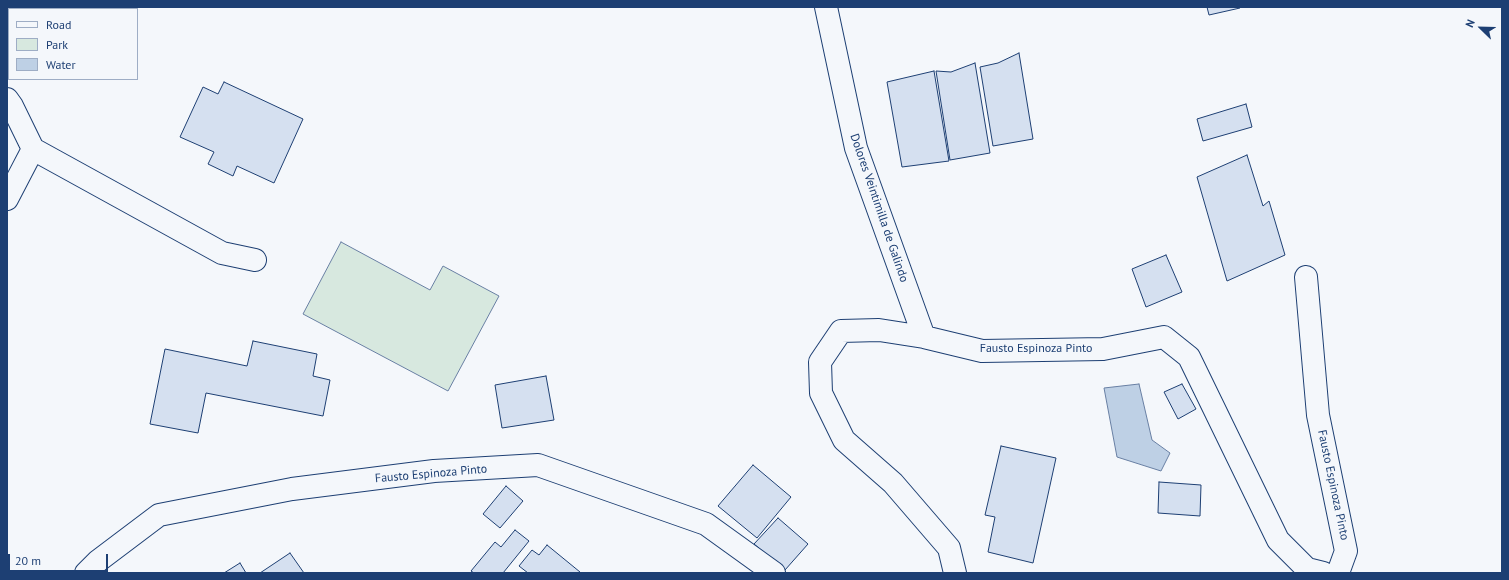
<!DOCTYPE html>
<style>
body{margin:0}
#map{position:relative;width:1509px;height:580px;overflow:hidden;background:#f4f7fb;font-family:"PT Sans",sans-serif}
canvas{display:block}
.frame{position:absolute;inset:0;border:8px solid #1d3f73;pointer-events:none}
.legend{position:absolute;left:8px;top:8px;width:130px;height:72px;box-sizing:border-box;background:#f4f7fb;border:1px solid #9eadc5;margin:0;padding:5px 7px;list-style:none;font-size:12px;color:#1d3f73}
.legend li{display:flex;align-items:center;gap:8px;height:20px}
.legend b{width:20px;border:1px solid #9eadc5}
.north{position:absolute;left:1461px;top:8px;width:40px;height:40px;-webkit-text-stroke:3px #f4f7fb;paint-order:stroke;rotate:293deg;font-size:11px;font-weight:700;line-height:16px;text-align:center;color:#1d3f73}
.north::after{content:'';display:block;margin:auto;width:14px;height:18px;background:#1d3f73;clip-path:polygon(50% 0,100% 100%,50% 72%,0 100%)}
.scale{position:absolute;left:8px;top:554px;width:100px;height:18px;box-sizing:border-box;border:2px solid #1d3f73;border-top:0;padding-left:5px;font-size:12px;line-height:14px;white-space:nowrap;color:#1d3f73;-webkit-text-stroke:3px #f4f7fb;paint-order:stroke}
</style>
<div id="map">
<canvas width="1509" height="580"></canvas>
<div class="frame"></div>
<ul class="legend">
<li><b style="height:5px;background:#f4f7fb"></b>Road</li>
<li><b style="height:11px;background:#d7e8df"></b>Park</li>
<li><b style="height:11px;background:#bed0e5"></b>Water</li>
</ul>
<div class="north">N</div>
<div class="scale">20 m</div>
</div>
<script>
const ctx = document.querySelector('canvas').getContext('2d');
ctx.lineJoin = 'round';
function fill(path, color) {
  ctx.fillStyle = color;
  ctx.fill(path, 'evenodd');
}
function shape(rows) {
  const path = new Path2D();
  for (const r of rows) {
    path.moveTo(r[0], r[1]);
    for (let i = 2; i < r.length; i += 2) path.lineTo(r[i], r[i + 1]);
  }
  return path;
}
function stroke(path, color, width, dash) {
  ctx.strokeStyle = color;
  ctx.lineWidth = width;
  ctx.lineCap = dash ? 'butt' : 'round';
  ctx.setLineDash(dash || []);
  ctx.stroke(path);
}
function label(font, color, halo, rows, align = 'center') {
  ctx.font = font + ' "PT Sans",sans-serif';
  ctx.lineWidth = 3;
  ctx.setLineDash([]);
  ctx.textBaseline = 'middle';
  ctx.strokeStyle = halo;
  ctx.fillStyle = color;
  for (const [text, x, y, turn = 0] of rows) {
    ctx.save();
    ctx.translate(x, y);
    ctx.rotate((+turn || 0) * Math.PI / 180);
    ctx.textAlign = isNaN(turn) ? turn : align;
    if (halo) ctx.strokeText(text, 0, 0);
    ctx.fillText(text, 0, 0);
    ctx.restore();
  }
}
const green = shape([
 [341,242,430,290,443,266,499,296,448,391,303,314,341,242]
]);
const water = shape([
 [1139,384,1152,440,1170,453,1161,471,1117,457,1104,388,1139,384]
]);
const building = shape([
 [7,7,74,7,75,9,9,9,9,19,7,16,7,7],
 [1207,7,1240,7,1240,8,1209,15,1207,7],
 [1019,53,1033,139,993,146,980,67,998,63,1019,53],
 [975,63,990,153,950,160,936,71,951,72,975,63],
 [934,71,949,161,902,167,887,82,934,71],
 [224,82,303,119,274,183,237,166,233,176,208,164,214,152,180,137,203,87,218,94,224,82],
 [1246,104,1252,127,1203,141,1197,119,1246,104],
 [1247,155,1263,206,1269,201,1285,255,1227,281,1197,177,1247,155],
 [1166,255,1182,292,1146,307,1132,269,1166,255],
 [253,341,317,354,313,376,330,380,323,416,206,393,198,433,150,424,165,349,247,366,253,341],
 [546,376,554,420,502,428,495,385,546,376],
 [1182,384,1196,409,1178,419,1164,392,1182,384],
 [1001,446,1056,458,1033,563,988,552,995,517,985,515,1001,446],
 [753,465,791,497,757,538,718,506,753,465],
 [1159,482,1201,485,1200,516,1158,513,1159,482],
 [506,486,523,501,500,528,483,514,506,486],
 [778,518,808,544,785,570,754,544,778,518],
 [515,530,529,541,503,573,474,573,471,571,495,542,501,547,515,530],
 [547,545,580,572,579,573,528,573,519,566,532,550,539,555,547,545],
 [290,553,304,573,260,573,290,553],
 [240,563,246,573,224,573,240,563]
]);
const minor = shape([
 [826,7,856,148,924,337],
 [7,99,12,106,33,149,222,253,255,260],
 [7,199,33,149],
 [1306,277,1318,415,1346,551,1338,573],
 [86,573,98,561,159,515,292,489,434,471,538,465,706,524,774,573],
 [955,573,949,548,893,483,844,440,821,393,820,362,841,331,879,330,924,337,982,351,1103,349,1164,337,1189,357,1278,540,1307,569,1323,573]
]);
const streetNames = [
 ["Dolores Veintimilla de Galindo",879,208,71],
 ["Fausto Espinoza Pinto",1036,349],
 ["Fausto Espinoza Pinto",431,474,-5],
 ["Fausto Espinoza Pinto",1333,485,78]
];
fill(green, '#d7e8df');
stroke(green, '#687fa3', 1);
fill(water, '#bed0e5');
stroke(water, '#687fa3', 1);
fill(building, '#d5e0f0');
stroke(building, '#1d3f73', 1);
stroke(minor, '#1d3f73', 24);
stroke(minor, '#f4f7fb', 22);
label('12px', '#1d3f73', '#f4f7fb', streetNames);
</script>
